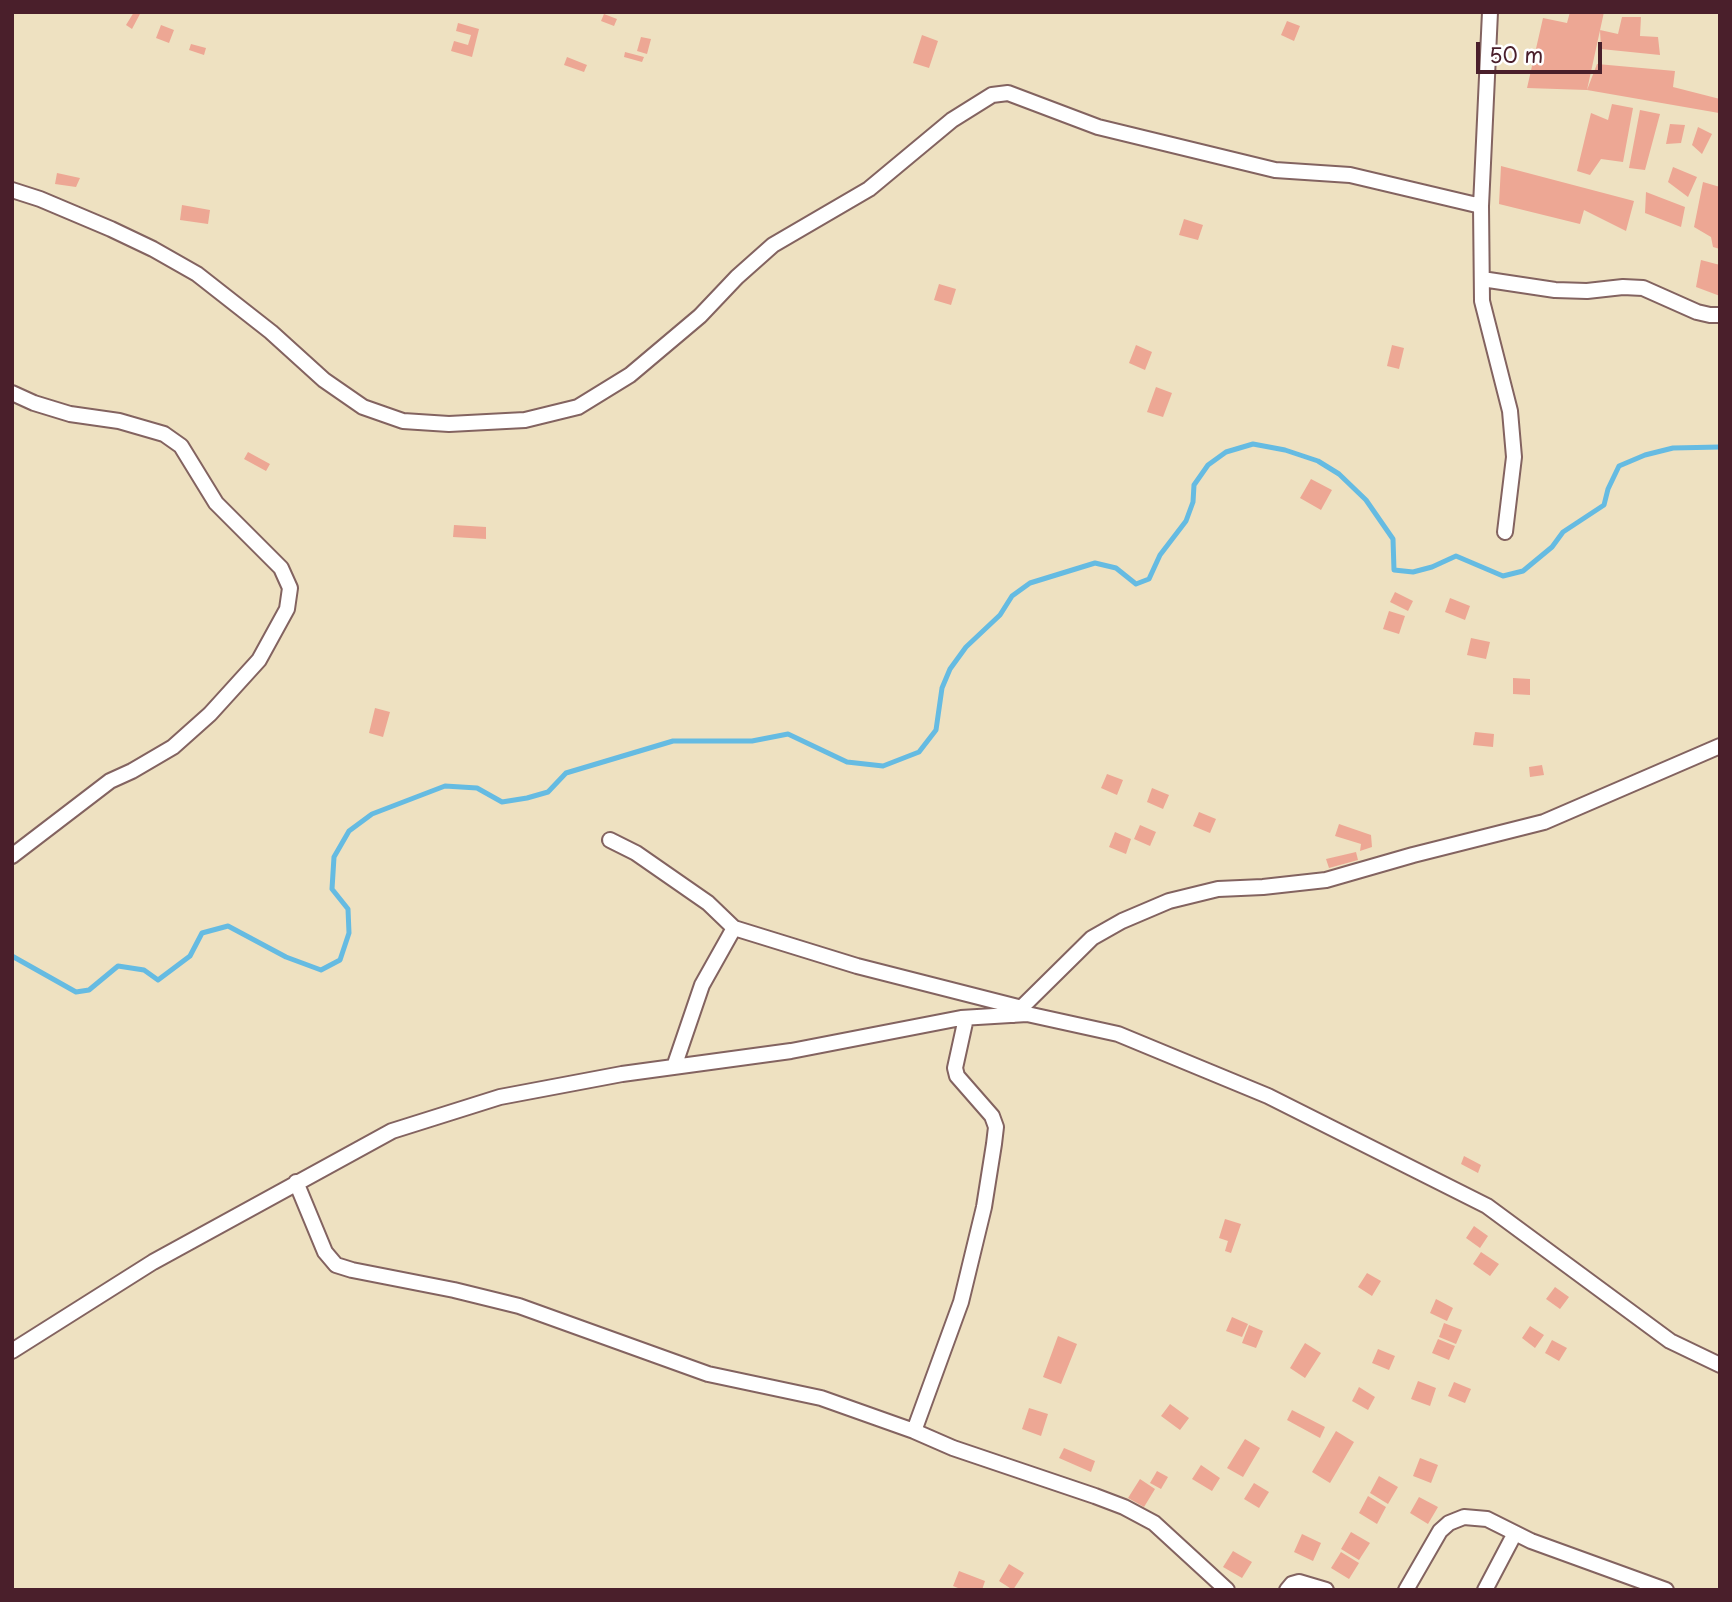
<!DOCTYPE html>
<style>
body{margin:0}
#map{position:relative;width:1732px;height:1602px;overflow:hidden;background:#eee1c1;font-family:"Playpen Sans",sans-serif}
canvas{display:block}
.frame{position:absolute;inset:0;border:14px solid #4a1f2b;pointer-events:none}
.scale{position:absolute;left:1476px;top:42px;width:126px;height:32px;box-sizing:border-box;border:4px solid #4a1f2b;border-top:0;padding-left:9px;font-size:21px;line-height:24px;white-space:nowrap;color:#4a1f2b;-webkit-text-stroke:5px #fff;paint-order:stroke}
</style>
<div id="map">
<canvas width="1732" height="1602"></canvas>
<div class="frame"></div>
<div class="scale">50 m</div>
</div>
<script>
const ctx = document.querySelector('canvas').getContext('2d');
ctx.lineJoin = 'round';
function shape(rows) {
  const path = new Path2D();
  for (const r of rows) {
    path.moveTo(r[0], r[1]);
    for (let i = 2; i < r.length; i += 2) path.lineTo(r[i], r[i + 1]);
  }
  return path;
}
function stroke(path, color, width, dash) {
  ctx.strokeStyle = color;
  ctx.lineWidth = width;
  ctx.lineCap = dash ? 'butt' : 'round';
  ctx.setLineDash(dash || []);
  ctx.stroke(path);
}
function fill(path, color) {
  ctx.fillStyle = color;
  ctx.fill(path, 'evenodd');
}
const stream = shape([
 [12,956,76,992,89,990,118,966,144,970,158,980,190,956,202,933,228,926,286,957,321,970,340,960,349,933,348,909,332,889,334,857,349,831,372,814,445,786,477,788,502,802,527,798,548,792,566,773,673,741,752,741,788,734,847,762,883,766,919,752,936,730,942,688,950,669,966,647,1000,615,1012,596,1030,583,1095,563,1116,568,1136,584,1149,579,1160,555,1186,521,1193,502,1194,485,1208,465,1226,452,1253,444,1285,450,1318,461,1339,474,1366,500,1393,539,1394,570,1413,572,1432,567,1456,556,1503,576,1523,571,1552,547,1563,532,1604,505,1608,489,1619,466,1645,455,1673,448,1720,447]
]);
const building = shape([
 [134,12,141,12,132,29,126,25],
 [1570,12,1604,12,1587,90,1597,64,1675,71,1673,87,1720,99,1719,113,1587,90,1527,88,1543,18,1567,23],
 [604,14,617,19,614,26,601,21],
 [1622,17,1641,17,1640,36,1658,37,1660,55,1601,49,1600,30,1618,34],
 [1287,21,1300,26,1294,41,1281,35],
 [458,23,479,29,472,57,451,51,454,41,468,45,471,35,456,31],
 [161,25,174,30,169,43,156,38],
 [922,35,938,41,929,68,913,63],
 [641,37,651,39,647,54,637,51],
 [191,44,206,48,204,55,189,50],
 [625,52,644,57,642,62,624,57],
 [567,57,587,65,584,72,564,65],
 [1612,104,1633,108,1623,162,1601,159,1590,175,1577,171,1591,113,1608,120],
 [1640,110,1660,114,1645,170,1629,168],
 [1670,124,1685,125,1681,143,1666,144],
 [1698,127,1712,134,1702,154,1692,145],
 [1501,166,1634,201,1626,231,1584,210,1580,224,1499,204],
 [1673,167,1697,177,1688,197,1668,182],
 [57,173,80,178,76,187,55,184],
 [1703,182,1720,187,1720,249,1713,247,1711,237,1694,227],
 [1646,192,1685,207,1681,227,1645,213],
 [182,205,210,210,208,224,180,220],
 [1184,219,1203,225,1198,240,1179,235],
 [1701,260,1720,265,1720,296,1696,287],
 [939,284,956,289,951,305,934,300],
 [1136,345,1152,352,1145,370,1129,363],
 [1392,345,1404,348,1399,369,1387,366],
 [1156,387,1172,393,1163,417,1147,412],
 [248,452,270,464,266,471,244,459],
 [1311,479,1332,490,1321,510,1300,498],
 [454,525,486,527,486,539,453,537],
 [1395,592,1413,601,1408,611,1390,602],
 [1450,598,1470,606,1465,620,1445,612],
 [1389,611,1405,616,1399,634,1383,629],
 [1471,638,1490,642,1486,659,1467,655],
 [1513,678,1530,679,1530,695,1513,694],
 [375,708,390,712,383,737,369,733],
 [1475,732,1494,734,1493,747,1473,745],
 [1542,765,1544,775,1530,777,1529,767],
 [1107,774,1123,780,1117,795,1101,788],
 [1152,788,1169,795,1163,809,1147,802],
 [1199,812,1216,819,1210,833,1193,826],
 [1339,824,1371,835,1372,847,1360,851,1361,844,1335,836],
 [1140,825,1156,832,1150,846,1134,839],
 [1115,832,1131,839,1126,854,1109,847],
 [1356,852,1358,860,1329,868,1326,859],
 [1464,1156,1481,1165,1478,1173,1461,1164],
 [1225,1219,1241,1224,1231,1253,1225,1251,1228,1241,1219,1238],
 [1474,1226,1488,1236,1480,1248,1466,1238],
 [1481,1252,1499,1264,1490,1276,1473,1264],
 [1367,1273,1381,1281,1372,1296,1358,1287],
 [1555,1287,1569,1297,1560,1309,1546,1299],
 [1436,1299,1453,1308,1447,1321,1430,1313],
 [1232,1317,1248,1324,1242,1337,1226,1331],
 [1444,1323,1462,1330,1456,1344,1439,1337],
 [1249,1325,1263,1331,1256,1348,1242,1343],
 [1530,1326,1544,1335,1535,1348,1522,1338],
 [1058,1336,1077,1344,1061,1384,1043,1377],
 [1438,1339,1455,1346,1449,1360,1432,1353],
 [1552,1340,1567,1348,1559,1361,1545,1353],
 [1305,1343,1321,1353,1305,1378,1290,1368],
 [1378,1349,1395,1356,1389,1370,1372,1363],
 [1418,1381,1436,1388,1430,1406,1411,1399],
 [1454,1382,1471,1389,1465,1403,1448,1396],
 [1359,1387,1375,1397,1368,1410,1352,1401],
 [1170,1404,1189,1418,1180,1430,1161,1416],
 [1029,1408,1048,1414,1041,1436,1022,1429],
 [1292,1410,1325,1427,1320,1438,1287,1420],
 [1336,1431,1354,1442,1330,1483,1312,1472],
 [1245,1439,1260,1448,1243,1477,1227,1468],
 [1064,1448,1095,1461,1091,1472,1059,1458],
 [1420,1458,1438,1465,1431,1483,1413,1476],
 [1201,1465,1220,1478,1212,1491,1192,1479],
 [1157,1471,1168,1477,1161,1489,1150,1483],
 [1379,1476,1398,1487,1388,1504,1370,1493],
 [1140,1479,1155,1489,1144,1507,1128,1498],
 [1254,1483,1269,1492,1259,1508,1244,1499],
 [1368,1496,1386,1507,1377,1524,1359,1513],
 [1419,1497,1438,1507,1428,1524,1410,1513],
 [1351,1532,1370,1543,1359,1560,1341,1549],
 [1302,1534,1321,1543,1313,1561,1294,1552],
 [1233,1551,1252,1562,1242,1578,1223,1567],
 [1341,1552,1359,1563,1349,1579,1331,1568],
 [1009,1564,1024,1573,1013,1590,999,1581],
 [959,1571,985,1581,982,1590,963,1590,953,1586]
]);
const street = shape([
 [1490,12,1481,206,1482,301,1510,411,1514,457,1505,532],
 [12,190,40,199,111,229,153,249,197,274,271,332,324,380,363,407,403,421,449,424,525,420,578,407,630,375,700,316,737,277,773,245,869,189,952,120,992,95,1008,93,1098,127,1275,170,1350,175,1481,206],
 [1482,279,1555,290,1587,291,1623,287,1643,288,1697,312,1710,315,1720,315],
 [12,393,34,403,70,414,119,421,164,434,181,446,216,503,281,568,290,588,287,609,259,660,210,714,173,747,132,771,110,781,12,856],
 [610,840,636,853,708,903,734,928,857,966,1022,1008],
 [1014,1015,1092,938,1122,921,1169,901,1218,889,1263,887,1326,880,1413,855,1544,822,1720,746],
 [674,1067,702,985,734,928],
 [296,1182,325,1252,336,1265,352,1270,454,1290,519,1306,708,1374,821,1398,914,1431,953,1448,1095,1496,1124,1507,1154,1523,1227,1590],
 [12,1351,153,1262,392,1131,500,1097,622,1074,791,1051,961,1018,1027,1014,1118,1034,1268,1096,1487,1206,1670,1341,1720,1365],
 [914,1431,961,1302,984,1207,994,1144,996,1127,992,1116,957,1076,955,1068,966,1018],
 [1287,1590,1292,1584,1299,1582,1326,1590],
 [1406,1590,1440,1531,1449,1523,1464,1517,1487,1519,1531,1541,1666,1590],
 [1485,1590,1515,1533]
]);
stroke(stream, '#65bbe2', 5);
fill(building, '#eda794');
stroke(street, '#836360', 18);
stroke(street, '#fff', 14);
</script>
